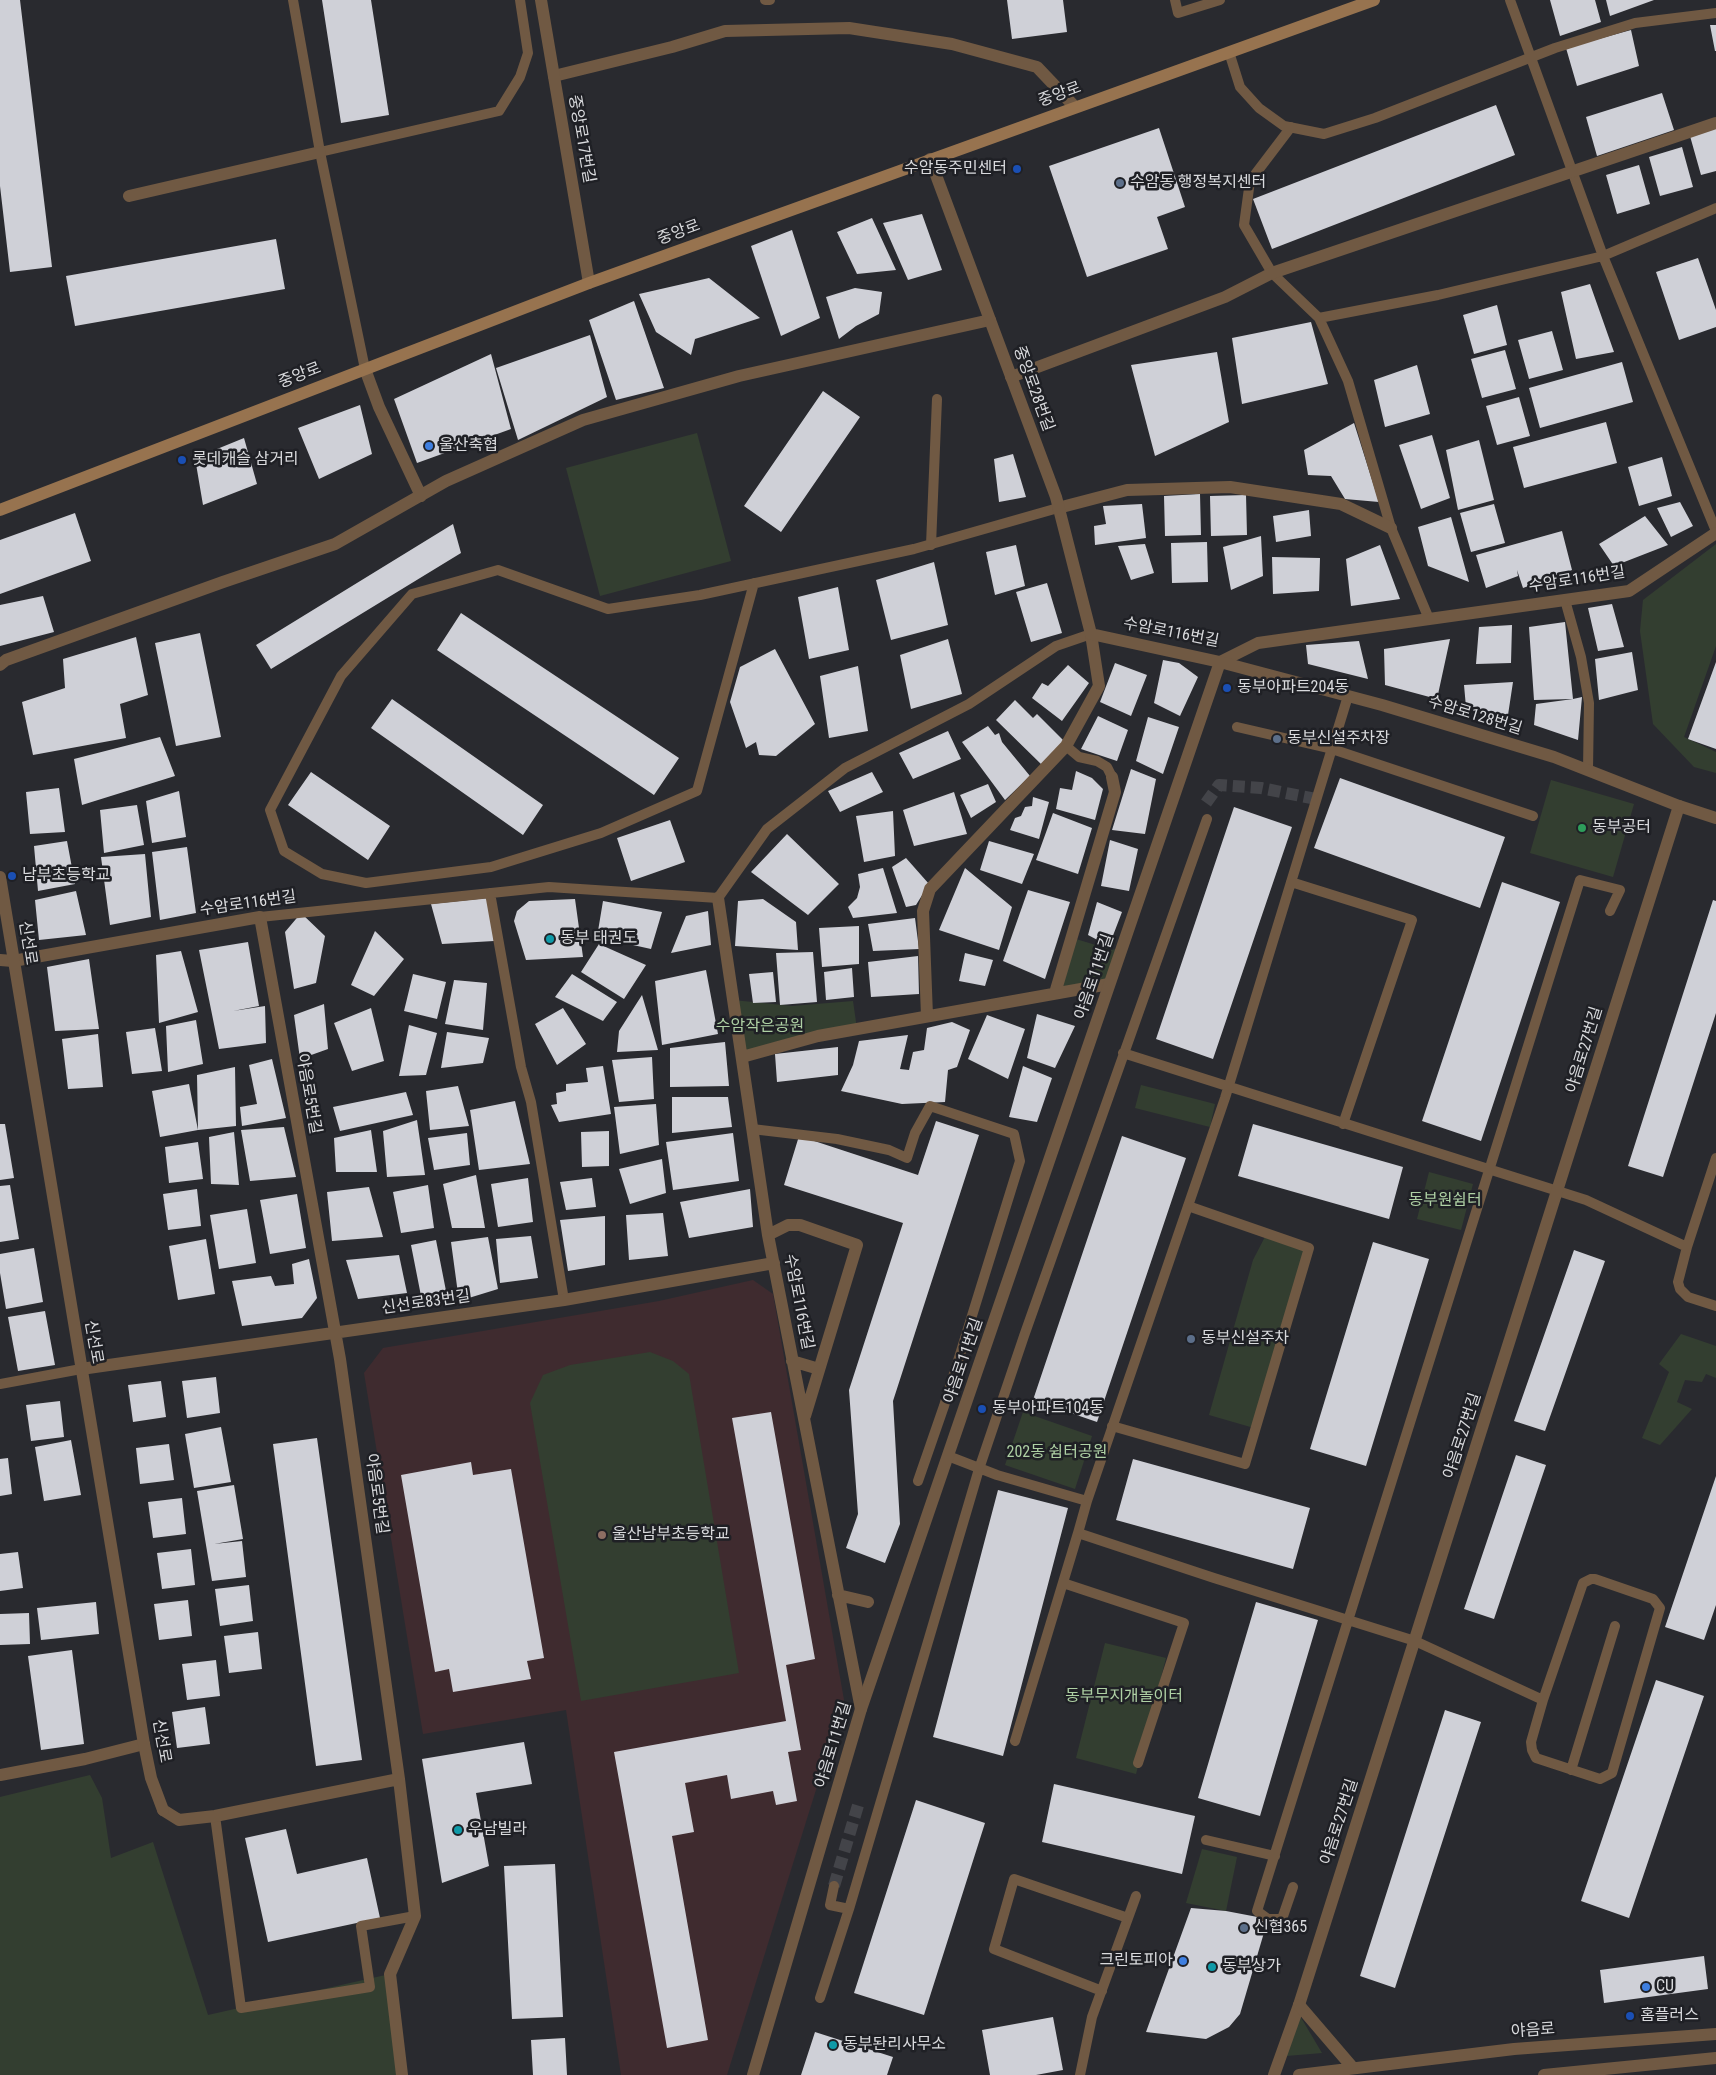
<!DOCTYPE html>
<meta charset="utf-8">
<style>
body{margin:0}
canvas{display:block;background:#292a2f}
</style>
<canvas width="1716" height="2075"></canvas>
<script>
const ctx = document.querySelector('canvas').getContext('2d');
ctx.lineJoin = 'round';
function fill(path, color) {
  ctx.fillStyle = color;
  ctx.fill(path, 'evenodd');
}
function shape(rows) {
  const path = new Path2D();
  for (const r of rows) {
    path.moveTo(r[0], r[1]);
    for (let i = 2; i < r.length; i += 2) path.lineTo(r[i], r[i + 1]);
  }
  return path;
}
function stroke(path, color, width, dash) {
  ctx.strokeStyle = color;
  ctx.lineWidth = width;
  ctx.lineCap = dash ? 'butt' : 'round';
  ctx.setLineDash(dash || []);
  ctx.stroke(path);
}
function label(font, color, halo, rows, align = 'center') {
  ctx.font = font + ' "Roboto Condensed","Noto Sans KR",sans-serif';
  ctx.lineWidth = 5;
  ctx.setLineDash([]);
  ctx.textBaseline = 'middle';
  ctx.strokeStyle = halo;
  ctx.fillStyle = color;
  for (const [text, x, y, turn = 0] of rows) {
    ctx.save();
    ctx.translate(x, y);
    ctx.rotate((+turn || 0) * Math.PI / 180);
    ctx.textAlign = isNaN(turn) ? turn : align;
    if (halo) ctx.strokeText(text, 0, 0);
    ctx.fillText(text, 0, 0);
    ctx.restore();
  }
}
const education = shape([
 [753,1280,773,1294,844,1700,727,2075,621,2075,566,1710,423,1734,364,1373,383,1348,659,1301]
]);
const green = shape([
 [697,433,731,561,600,596,566,468],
 [1716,544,1716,646,1684,737,1716,752,1716,773,1694,767,1653,724,1640,631,1643,600],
 [1551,780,1634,804,1613,877,1530,853],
 [1076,939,1112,950,1122,947,1109,984,1061,992],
 [733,1000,792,1006,853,1001,857,1029,742,1057],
 [1141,1085,1215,1104,1210,1127,1135,1108],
 [1429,1172,1473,1184,1461,1230,1417,1219],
 [1267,1233,1308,1247,1254,1428,1209,1415,1253,1260],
 [1681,1334,1716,1346,1716,1378,1706,1374,1702,1382,1685,1380,1677,1402,1692,1409,1660,1445,1642,1438,1669,1372,1659,1364],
 [650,1352,673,1361,689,1374,739,1673,581,1701,530,1403,543,1375,570,1365],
 [1023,1412,1092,1436,1075,1489,1005,1465],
 [1105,1643,1166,1658,1136,1774,1076,1758],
 [90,1775,102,1798,111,1858,153,1842,208,2015,390,1974,402,2075,0,2075,0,1797],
 [1202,1849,1237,1857,1226,1911,1186,1903],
 [1300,2016,1322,2053,1286,2056]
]);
const building = shape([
 [0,0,20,0,52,267,10,272,0,186],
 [322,0,371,0,389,115,341,123],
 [1007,0,1063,0,1067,32,1012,39],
 [1550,0,1595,0,1601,22,1560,36],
 [1606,0,1654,0,1610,16],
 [1710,25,1716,25,1716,51,1715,51],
 [1631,30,1639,66,1577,86,1566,48],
 [1662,93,1674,130,1597,156,1586,117],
 [1496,105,1515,155,1272,249,1253,199],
 [1159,128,1185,207,1157,217,1168,249,1087,277,1049,166],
 [1716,128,1716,171,1701,175,1690,136],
 [1682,147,1693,187,1660,196,1649,157],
 [1639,165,1650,204,1617,214,1606,175],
 [922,214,942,270,908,280,883,223],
 [872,218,896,270,857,274,837,232],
 [792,230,820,318,781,336,751,246],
 [276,239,285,289,75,326,66,276],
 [1698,258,1716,310,1716,327,1679,340,1656,272],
 [709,278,760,318,695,339,691,355,656,332,639,294],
 [1590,284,1614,352,1576,359,1561,292],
 [855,288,882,292,879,314,856,326,839,339,826,297],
 [634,301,664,388,616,400,589,320],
 [1497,305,1507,345,1474,354,1463,315],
 [1311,322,1328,384,1242,404,1232,338],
 [1552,331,1563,370,1529,379,1518,340],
 [590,335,607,397,518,440,496,368],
 [1505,350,1516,389,1482,398,1471,359],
 [1217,352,1229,422,1155,456,1131,365],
 [491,354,511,429,417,463,394,399],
 [1622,362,1633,402,1540,428,1529,388],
 [1417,365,1430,414,1385,427,1374,380],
 [823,391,860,417,781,532,744,506],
 [1519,397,1530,436,1497,445,1486,406],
 [360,405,372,454,319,479,298,428],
 [1606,422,1617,463,1524,488,1513,447],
 [1354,423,1379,502,1345,499,1331,476,1308,475,1304,450],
 [1432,435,1450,498,1421,509,1399,445],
 [244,438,257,484,203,505,195,458],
 [1479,440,1494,500,1458,510,1446,450],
 [1013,454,1026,497,999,502,994,459],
 [1662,457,1672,496,1639,506,1628,467],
 [1200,494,1201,535,1165,536,1164,496],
 [1246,495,1247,535,1211,536,1210,496],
 [1680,502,1693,526,1671,537,1657,508],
 [1142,504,1146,538,1095,545,1094,526,1106,524,1103,506],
 [1494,504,1505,543,1471,552,1460,513],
 [1309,510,1311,536,1276,542,1273,516],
 [75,513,91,561,0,594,0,540],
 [1645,516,1668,545,1614,566,1599,544],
 [1451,517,1469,582,1428,566,1418,527],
 [453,524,461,553,271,669,256,645],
 [1562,531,1572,570,1523,588,1517,570,1518,576,1486,588,1476,555],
 [1261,536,1263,576,1231,590,1223,547],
 [1207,542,1208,582,1172,583,1171,543],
 [1145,544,1154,573,1131,580,1118,546],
 [1016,545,1025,586,995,595,986,552],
 [1380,545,1400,599,1351,606,1346,559],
 [1272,557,1320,558,1319,591,1273,594],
 [934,562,948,625,891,640,876,580],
 [1047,583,1062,633,1031,642,1016,592],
 [838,587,849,650,809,659,798,597],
 [43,596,54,632,0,646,0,605],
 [1612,604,1624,647,1598,651,1588,608],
 [461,613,679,758,654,795,437,650],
 [1565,622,1573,699,1582,697,1578,740,1534,725,1536,704,1573,699,1534,700,1529,627],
 [1512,625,1511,663,1476,664,1479,627],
 [200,633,221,737,176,746,155,643],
 [136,637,148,695,120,704,126,738,33,755,22,702,65,688,63,659],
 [948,639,962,694,911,709,900,655],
 [1450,639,1437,699,1385,685,1384,649],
 [1359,641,1368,679,1308,664,1306,645],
 [775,649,815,724,776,756,759,755,756,742,746,748,730,702,740,667],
 [1632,652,1638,690,1599,700,1595,659],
 [1163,660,1179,663,1198,677,1180,716,1154,703],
 [1716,662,1716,749,1688,739],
 [1115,663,1147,675,1131,716,1100,702],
 [1068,665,1089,683,1062,721,1032,698,1042,683,1048,686],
 [858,666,868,731,829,738,820,676],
 [1513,682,1508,715,1466,707,1464,685],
 [392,699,543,805,523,835,371,728],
 [1015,700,1033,718,1037,714,1064,741,1042,765,996,720],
 [1098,716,1128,730,1117,761,1081,749],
 [1148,717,1179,727,1163,774,1136,761],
 [988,726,995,735,999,733,1002,742,1030,776,1005,800,962,742],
 [948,731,961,759,913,779,899,753],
 [160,737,175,776,82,805,74,759],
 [1131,769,1156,779,1145,834,1112,830],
 [1076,771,1092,778,1103,789,1095,820,1056,809,1060,788,1072,790],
 [311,772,390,826,368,860,288,805],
 [872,772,883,792,840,812,828,791],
 [1340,778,1505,837,1480,908,1314,848],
 [988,784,996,802,971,818,960,795],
 [59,788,65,832,30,834,26,792],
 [179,791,186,837,152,843,146,801],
 [954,792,967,834,914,846,903,810],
 [1033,797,1049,802,1039,839,1010,830,1015,818,1021,816,1025,807,1032,806],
 [137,805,144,845,104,853,100,810],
 [1234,807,1292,827,1213,1059,1156,1039],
 [893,811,895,856,864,862,856,816],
 [1053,813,1092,828,1078,874,1036,860],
 [670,820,685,862,631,881,617,838],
 [787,834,839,884,808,915,751,872],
 [1110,840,1138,849,1129,891,1101,886],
 [67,841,75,884,38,891,34,846],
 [989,841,1034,854,1022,884,980,870],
 [187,847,196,913,160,920,152,852],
 [145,854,151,917,110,925,101,857],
 [906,858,929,884,916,905,906,907,892,867],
 [883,868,897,913,853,918,848,907,857,898,860,887,858,874],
 [965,868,1012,907,999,950,939,930],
 [1502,882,1560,902,1481,1141,1422,1121],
 [1028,890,1070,902,1045,979,1003,961],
 [76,891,86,935,39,940,35,900],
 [488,898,494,941,442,944,431,904],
 [575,899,583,957,526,960,514,921,517,911,529,901],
 [763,899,796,922,798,950,735,946,738,901],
 [1713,900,1716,901,1716,1013,1663,1177,1628,1166],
 [603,901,662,912,651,949,597,937],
 [1097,902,1122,912,1109,946,1088,935],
 [708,911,711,945,671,953,686,916],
 [301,913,325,936,316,983,294,989,285,932],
 [915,918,919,949,873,951,868,924],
 [859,926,859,964,822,967,819,928],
 [375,931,404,959,374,996,351,985],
 [248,942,259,1006,233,1011,265,1006,266,1043,219,1049,199,950],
 [599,944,646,965,624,999,581,972],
 [181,951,198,1012,159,1023,156,955],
 [813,952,817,1002,780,1005,776,953],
 [965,953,993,960,985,986,959,981],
 [918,956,919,994,871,997,868,962],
 [89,959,99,1029,55,1031,47,967],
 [852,968,854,997,826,1000,824,972],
 [706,970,718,1034,662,1045,655,981],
 [773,972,776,1002,753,1003,749,974],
 [413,974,446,982,437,1019,404,1011],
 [572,974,617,1002,603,1021,555,997],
 [454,980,487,983,483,1030,445,1024],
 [642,995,658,1050,617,1052,619,1031],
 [324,1004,328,1049,300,1059,294,1015],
 [371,1008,384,1061,352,1071,334,1023],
 [563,1008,586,1044,557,1065,535,1024],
 [1037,1014,1075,1026,1055,1068,1027,1058],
 [987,1015,1025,1029,1008,1079,968,1059],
 [196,1020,203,1064,168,1072,166,1026],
 [952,1022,970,1030,957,1067,948,1070,945,1102,902,1104,841,1091,853,1065,859,1041,908,1035,900,1069,909,1070,913,1052,924,1050,927,1028],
 [409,1025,437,1033,426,1075,399,1076],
 [155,1028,162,1071,132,1074,126,1032],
 [447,1032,489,1038,483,1063,441,1068],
 [98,1034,103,1087,68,1089,62,1039],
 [725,1042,729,1086,670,1087,670,1048],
 [838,1047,838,1075,777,1082,775,1054],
 [652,1057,654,1099,619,1102,612,1060],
 [272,1059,286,1118,242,1126,240,1107,257,1104,249,1065],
 [603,1066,611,1114,559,1122,551,1105,557,1104,556,1093,566,1091,566,1084,588,1082,586,1068],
 [1023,1066,1052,1078,1037,1122,1009,1117],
 [235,1067,236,1126,198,1130,197,1075],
 [189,1084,198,1130,160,1137,152,1091],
 [458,1086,469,1126,430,1130,426,1091],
 [406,1092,413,1115,340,1131,333,1107],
 [672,1097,728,1097,732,1127,672,1133],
 [515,1101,530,1164,479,1170,470,1110],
 [656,1104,659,1145,620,1154,614,1107],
 [417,1120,425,1175,387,1177,383,1131],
 [936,1121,979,1135,893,1401,900,1524,885,1563,846,1548,858,1514,849,1390,903,1223,784,1185,799,1136,918,1175],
 [0,1124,5,1124,14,1178,0,1180],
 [1253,1124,1403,1167,1389,1219,1238,1176],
 [284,1127,296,1177,250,1181,241,1130],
 [371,1130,377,1172,336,1172,334,1138],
 [609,1131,609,1166,582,1167,581,1132],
 [234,1132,239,1185,211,1184,209,1137],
 [467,1133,470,1165,434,1170,428,1138],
 [733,1133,739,1181,673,1190,666,1142],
 [1122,1136,1186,1158,1097,1422,1033,1400],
 [198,1142,203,1179,169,1183,165,1147],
 [662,1159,666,1193,630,1204,619,1169],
 [476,1175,485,1228,452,1228,443,1184],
 [528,1178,533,1222,498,1227,491,1184],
 [592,1178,596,1207,566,1210,560,1182],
 [10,1185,19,1239,0,1242,0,1186],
 [428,1185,434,1228,401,1233,393,1192],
 [369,1187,383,1237,332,1241,327,1192],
 [197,1189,201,1226,168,1230,163,1194],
 [750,1189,753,1227,689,1238,680,1202],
 [297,1194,306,1248,270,1254,260,1200],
 [247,1209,256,1263,219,1269,210,1215],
 [663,1213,668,1256,629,1260,626,1215],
 [605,1216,605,1265,568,1271,560,1220],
 [531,1236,538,1278,500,1283,496,1239],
 [488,1237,498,1289,459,1301,451,1242],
 [206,1239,215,1294,178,1300,169,1246],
 [436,1240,447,1296,422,1301,411,1245],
 [1373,1242,1429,1259,1366,1466,1310,1449],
 [34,1248,43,1302,6,1309,0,1273,0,1254],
 [1574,1250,1605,1261,1545,1431,1514,1421],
 [399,1255,407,1293,358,1299,346,1260],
 [309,1259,317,1298,302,1318,242,1326,232,1281,271,1276,275,1286,294,1284,292,1264],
 [45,1311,55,1365,18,1371,8,1317],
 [216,1377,220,1413,187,1418,182,1381],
 [161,1381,166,1417,133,1422,128,1385],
 [60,1401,64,1437,31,1441,26,1405],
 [771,1412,815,1659,786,1665,801,1750,788,1752,797,1801,776,1805,773,1791,731,1799,727,1775,685,1783,694,1832,672,1836,708,2040,667,2048,614,1752,786,1721,732,1418],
 [221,1427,231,1482,194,1488,185,1434],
 [317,1438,362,1760,316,1766,273,1444],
 [71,1440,81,1495,44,1501,35,1447],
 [169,1444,174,1480,140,1484,136,1448],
 [1516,1455,1546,1465,1494,1619,1464,1609],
 [8,1458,12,1494,0,1496,0,1459],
 [1133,1459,1310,1508,1293,1569,1116,1520],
 [471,1462,473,1475,511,1469,544,1658,527,1661,531,1679,453,1692,449,1669,435,1672,401,1475],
 [1716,1476,1716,1605,1704,1640,1665,1627],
 [234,1485,243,1539,214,1544,242,1541,246,1577,212,1581,197,1491],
 [998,1490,1068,1508,1003,1756,933,1737],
 [182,1498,186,1534,153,1538,148,1502],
 [191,1549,195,1585,162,1589,157,1553],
 [18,1552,23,1588,0,1591,0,1554],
 [249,1585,253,1621,220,1626,215,1589],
 [188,1600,192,1636,159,1640,154,1604],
 [96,1602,99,1634,41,1640,37,1608],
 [1256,1602,1318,1620,1260,1816,1198,1798],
 [29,1613,30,1644,0,1645,0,1614],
 [258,1632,262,1669,229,1673,224,1636],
 [72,1650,84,1744,41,1750,28,1656],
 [216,1660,220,1696,187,1700,182,1664],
 [1656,1680,1704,1696,1629,1918,1581,1901],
 [205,1707,210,1744,177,1748,172,1712],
 [1445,1710,1481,1722,1395,1988,1360,1976],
 [524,1742,532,1784,476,1793,489,1866,442,1883,422,1759],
 [1054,1784,1195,1816,1182,1874,1042,1842],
 [916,1800,985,1823,924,2015,854,1993],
 [286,1829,297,1874,367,1858,380,1918,268,1942,245,1838],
 [555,1864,563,2017,512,2019,504,1866],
 [1191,1908,1226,1911,1268,1919,1240,2014,1229,2027,1206,2039,1146,2032],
 [1704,1956,1708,1989,1604,2003,1600,1970],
 [1053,2017,1063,2070,1036,2075,990,2075,982,2030],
 [815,2032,893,2057,887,2075,801,2075],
 [565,2038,567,2075,533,2075,531,2040]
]);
const minorTunnel = shape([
 [1206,803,1219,785,1261,788,1316,799],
 [834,1886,859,1802]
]);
const service = shape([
 [293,0,320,152,365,369],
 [765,0,770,0],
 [1175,0,1178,13,1220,0],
 [1229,52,1240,87,1259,108,1284,126,1324,134,1375,118,1555,48,1635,23,1716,13],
 [1291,127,1250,181,1244,225,1272,273,1319,318,1438,295,1603,256,1510,0],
 [320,152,499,111,520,77,528,53,520,0],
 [1716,208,1603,256,1716,531],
 [1319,318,1348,381,1391,528,1429,619],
 [931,545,937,399],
 [754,583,697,791,601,833,491,867,366,883,322,874,284,851,270,810,341,676,412,594,498,570,608,609,700,595,914,549,1058,508],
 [1565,600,1581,657,1589,703,1588,770],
 [1237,727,1332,749,1533,816],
 [1066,746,1079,757,1097,761,1107,767,1112,777],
 [1291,882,1412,920,1343,1124],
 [490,893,521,1067,531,1102,564,1300],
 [260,917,549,887,718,898,767,829,845,768,969,704,1056,646,1091,634],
 [1123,1053,1586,1200,1687,1247],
 [752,1129,837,1139,889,1150,907,1158,915,1133,930,1106,1014,1134,1020,1161,944,1406,918,1481],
 [1716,1158,1687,1247,1678,1282,1680,1289,1688,1297,1716,1306],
 [0,1384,81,1369],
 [1112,1426,1245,1464,1309,1248,1188,1206],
 [948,1456,997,1475,1087,1501,1078,1533,1214,1578,1415,1641,1543,1700],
 [1087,1501,1225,1098,1348,696],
 [1591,1579,1595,1579,1653,1599,1660,1608,1612,1773,1600,1779,1536,1758,1532,1750,1531,1742,1543,1700,1583,1583,1591,1579],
 [1063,1583,1184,1623,1138,1763],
 [1015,1741,1078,1533],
 [1571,1770,1615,1626],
 [215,1816,241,2008,370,1987,361,1926,415,1916],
 [1206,1840,1275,1856],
 [834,1886,830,1905,849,1909],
 [1293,1887,1282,1919,1268,1919,1257,1911,1580,880,1620,890,1610,911],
 [1128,1918,1136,1896],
 [820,1998,849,1909,979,1469,1024,1336,1207,819],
 [1080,2075,1092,2017,1128,1918,1014,1879,994,1949,1102,1991]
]);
const minor = shape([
 [554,76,672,47,725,31,849,28,952,44,1037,67,1075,107],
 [129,196,320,152],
 [365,369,379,407,421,496],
 [1011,377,1225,297,1272,273,1716,123],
 [1058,508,1127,490,1230,487,1341,504,1391,528],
 [1220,662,1258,643,1629,591,1716,533],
 [0,665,6,660,223,582,335,544,446,481,583,420,739,376,990,320],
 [718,898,768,1235,861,1709],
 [0,960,13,961,260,917,340,1359,399,1779,415,1916,390,1974,402,2075],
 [1055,993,1115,792,1112,777],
 [927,1016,923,911,930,889,1066,746,1099,686,1091,634],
 [742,1057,818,1036,1109,984],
 [768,1235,788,1225,800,1225,857,1245,805,1416],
 [792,1361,819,1369],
 [81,1369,564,1300,774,1263],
 [838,1595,868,1602],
 [0,1775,85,1759,144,1744],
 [163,1810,179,1820,215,1816,399,1779],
 [1274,2075,1299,2005,1679,806]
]);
const tertiary = shape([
 [541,0,589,283],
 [930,159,1056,497,1091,634,1220,662,1382,705,1554,757,1679,806,1716,818],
 [0,877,144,1744,151,1778,163,1810],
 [1299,2005,1353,2068],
 [753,2075,861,1709,1220,662],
 [1299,2075,1514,2049,1716,2034],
 [1544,2075,1716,2058]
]);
const secondary = shape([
 [0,510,589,283,1374,0]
]);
const markers = [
 [1017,169,5,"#1a4fb4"],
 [1120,183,5,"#5c6f8a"],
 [429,446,5,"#3f7fe0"],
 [182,460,5,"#1a4fb4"],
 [1227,688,5,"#1a4fb4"],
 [1277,739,5,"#5c6f8a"],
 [1582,828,5,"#2e9e5b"],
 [12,876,5,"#1a4fb4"],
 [550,939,5,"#0f9aa8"],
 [1191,1339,5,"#5c6f8a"],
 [982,1409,5,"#1a4fb4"],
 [602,1535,5,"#8d6e63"],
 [458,1830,5,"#0f9aa8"],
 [1244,1928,5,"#5c6f8a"],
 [1183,1961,5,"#3f7fe0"],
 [1212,1967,5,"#0f9aa8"],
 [1646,1987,5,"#3f7fe0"],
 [1630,2016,5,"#1a4fb4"],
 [833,2045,5,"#0f9aa8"]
];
const streetNames = [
 ["중앙로",1060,95,-20],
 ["중앙로17번길",581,139,80],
 ["중앙로",679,233,-20],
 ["중앙로",300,376,-21],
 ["중앙로28번길",1033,389,70],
 ["수암로116번길",1577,580,-9],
 ["수암로116번길",1171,633,11],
 ["수암로128번길",1475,716,17],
 ["수암로116번길",248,904,-8],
 ["신선로",27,943,81],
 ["야음로11번길",1095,977,-71],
 ["야음로27번길",1585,1050,-73],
 ["야음로5번길",308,1094,80],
 ["수암로116번길",798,1302,79],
 ["신선로83번길",426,1303,-8],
 ["신선로",93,1342,80],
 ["야음로11번길",964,1361,-71],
 ["야음로27번길",1463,1436,-72],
 ["야음로5번길",376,1494,82],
 ["신선로",161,1741,80],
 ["야음로11번길",834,1745,-73],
 ["야음로27번길",1340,1822,-72],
 ["야음로",1533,2031,-4]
];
const poiNames = [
 ["수암동주민센터",1007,169,"right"],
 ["수암동 행정복지센터",1130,183],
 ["울산축협",439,446],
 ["롯데캐슬 삼거리",192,460],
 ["동부아파트204동",1237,688],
 ["동부신설주차장",1287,739],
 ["동부공터",1592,828],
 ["남부초등학교",22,876],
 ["동부 태권도",560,939],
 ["동부신설주차",1201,1339],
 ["동부아파트104동",992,1409],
 ["울산남부초등학교",612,1535],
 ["우남빌라",468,1830],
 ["신협365",1254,1928],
 ["크린토피아",1173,1961,"right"],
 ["동부상가",1222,1967],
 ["CU",1656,1987],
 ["홈플러스",1640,2016],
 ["동부돤리사무소",843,2045]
];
const parkNames = [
 ["수암작은공원",760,1027],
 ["동부원쉼터",1445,1201],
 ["202동 쉼터공원",1057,1453],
 ["동부무지개놀이터",1124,1697]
];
fill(education, '#3f2b2f');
fill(green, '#333e30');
fill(building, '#cfd0d7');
stroke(minorTunnel, '#434449', 12, [12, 6]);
stroke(service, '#705943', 10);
stroke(minor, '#705943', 12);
stroke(tertiary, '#705943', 12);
stroke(secondary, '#97734f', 12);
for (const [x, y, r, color] of markers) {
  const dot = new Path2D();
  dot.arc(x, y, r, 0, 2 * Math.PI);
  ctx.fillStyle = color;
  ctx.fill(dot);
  stroke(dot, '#1f2025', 2);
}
label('16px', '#d9dadd', '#1f2025', streetNames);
label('16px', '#d9dadd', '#1f2025', poiNames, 'left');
label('16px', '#aed0a4', '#1f2025', parkNames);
</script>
